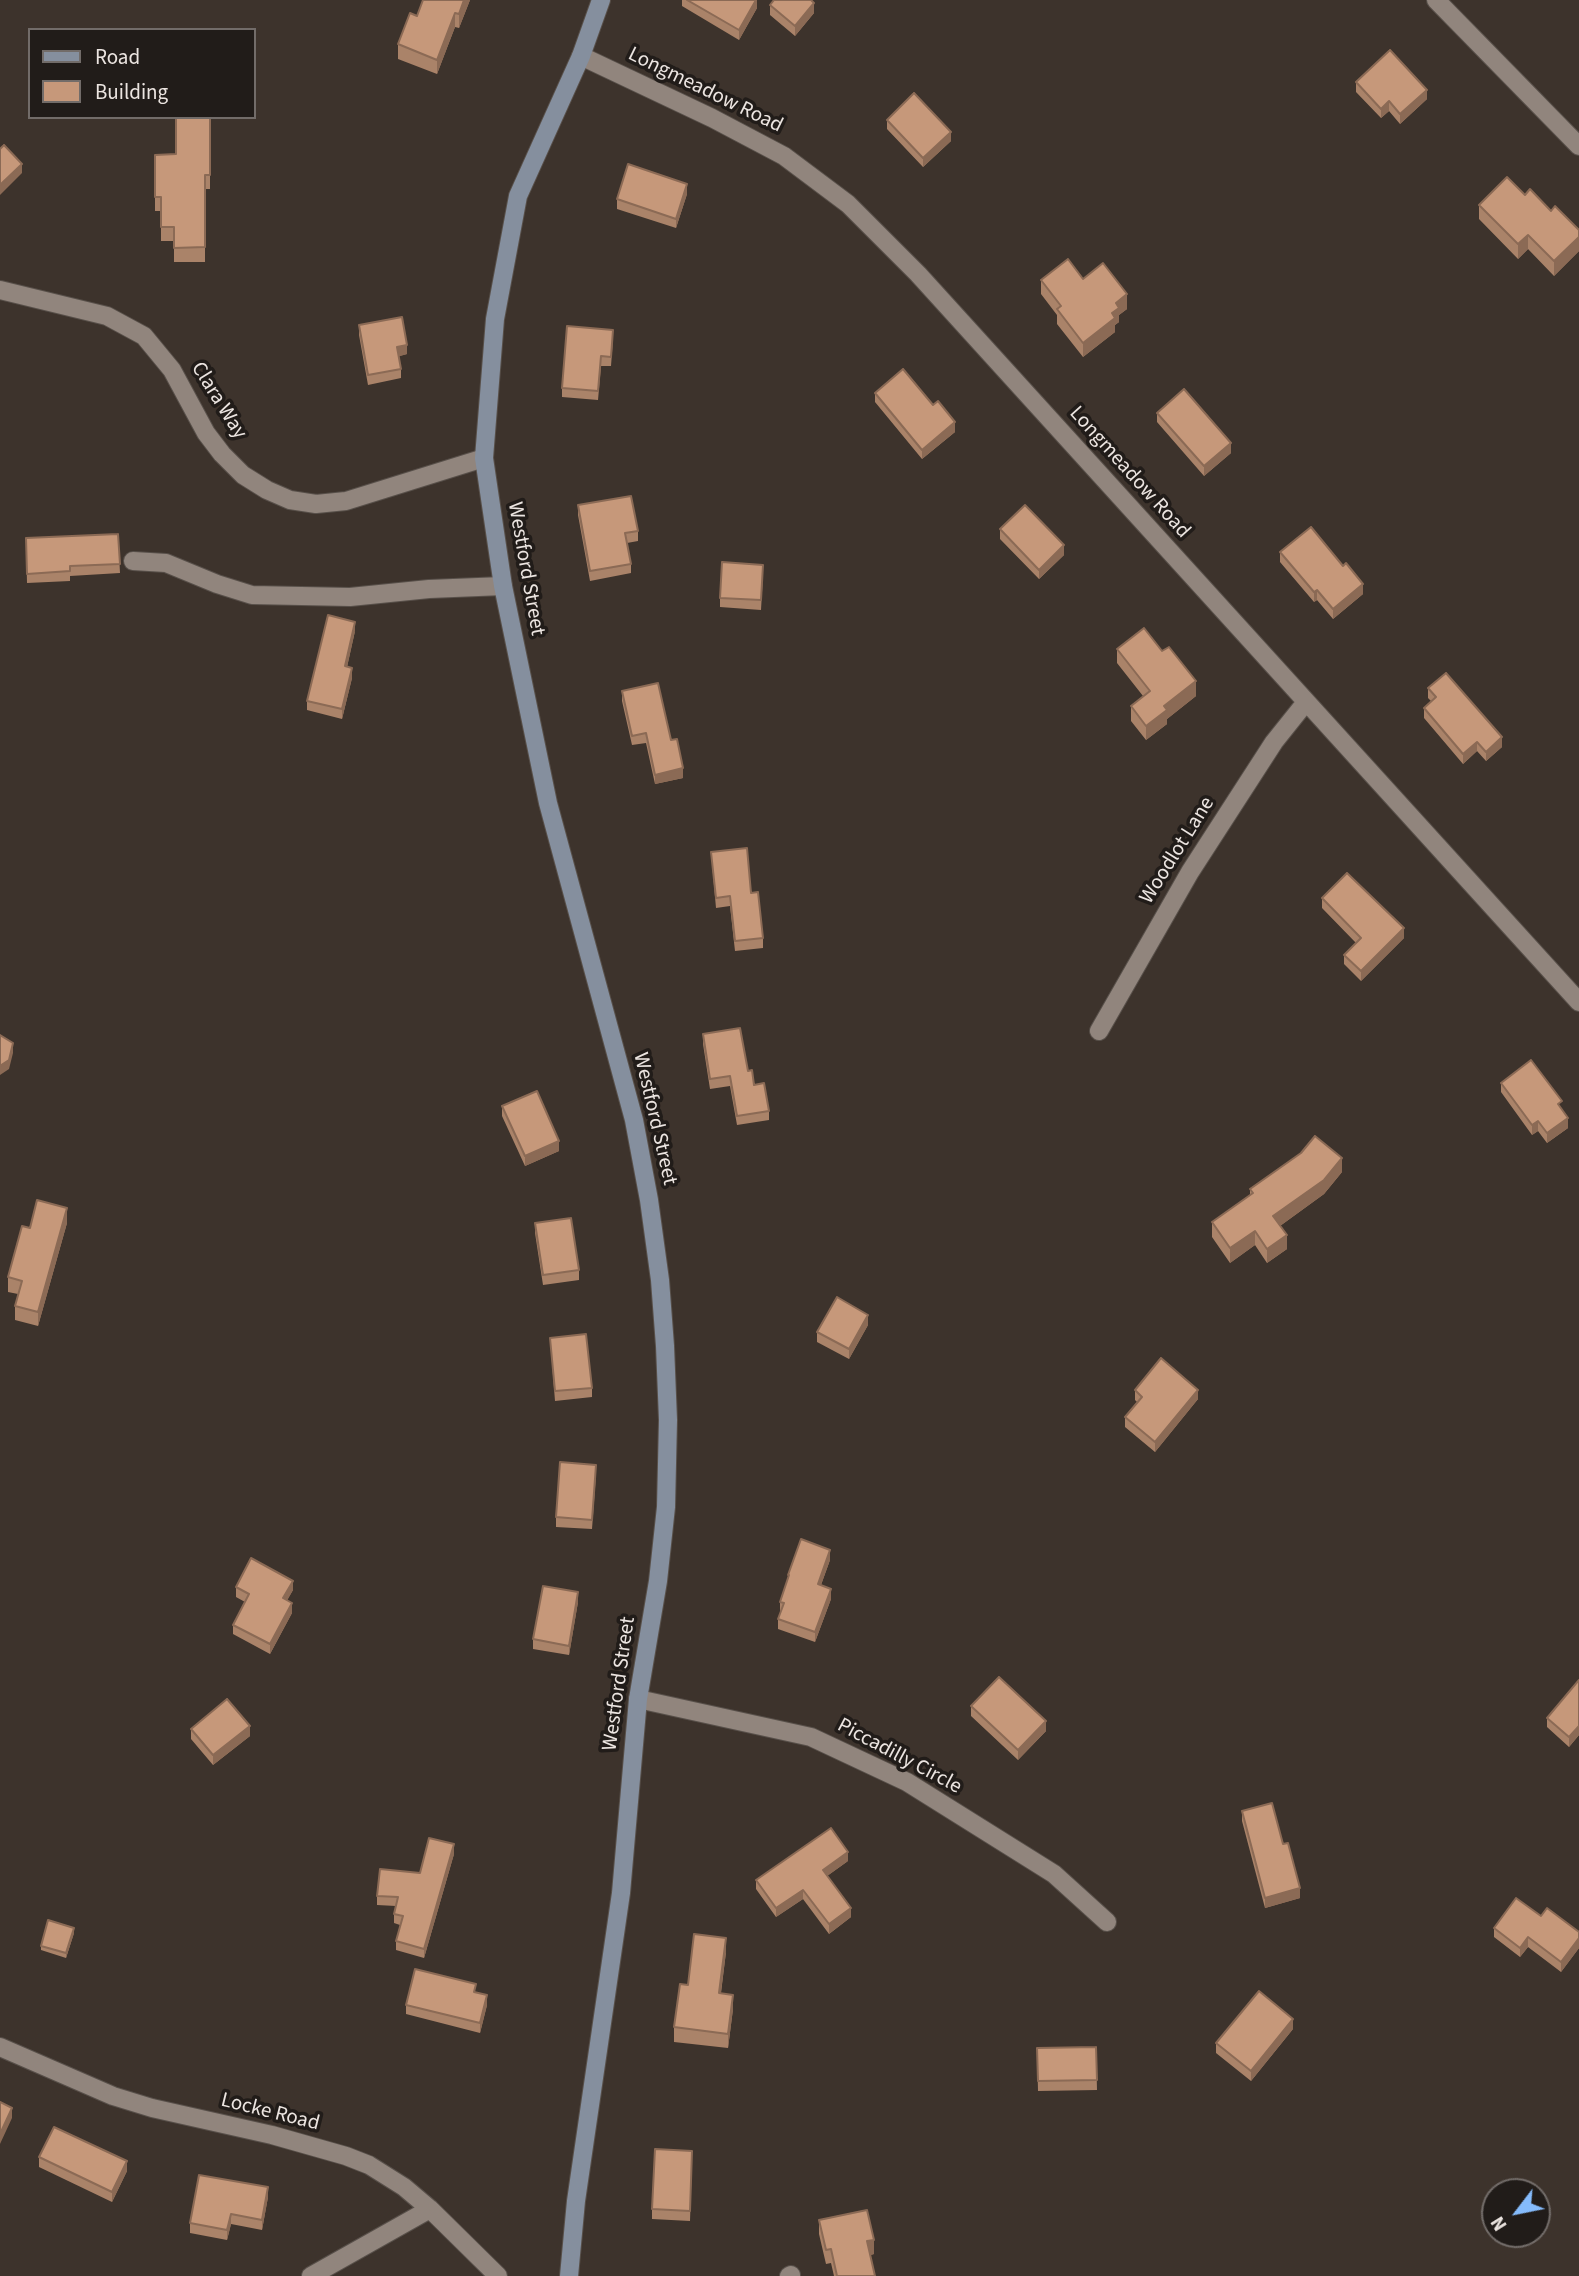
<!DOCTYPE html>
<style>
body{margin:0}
#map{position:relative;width:1579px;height:2276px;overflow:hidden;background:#3d332c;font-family:"Source Sans 3",sans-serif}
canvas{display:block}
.legend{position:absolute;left:28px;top:28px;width:228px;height:91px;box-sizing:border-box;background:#211c19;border:2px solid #726c69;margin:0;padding:9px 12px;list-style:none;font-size:21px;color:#ece5e1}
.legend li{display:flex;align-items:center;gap:14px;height:35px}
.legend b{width:35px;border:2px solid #726c69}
.north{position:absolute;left:1481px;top:2178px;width:70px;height:70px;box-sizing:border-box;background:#211c19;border:2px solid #726c69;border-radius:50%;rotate:238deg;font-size:19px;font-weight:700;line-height:28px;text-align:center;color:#ece5e1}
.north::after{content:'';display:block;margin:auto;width:24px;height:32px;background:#85bbfb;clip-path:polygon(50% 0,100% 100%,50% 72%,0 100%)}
</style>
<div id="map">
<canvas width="1579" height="2276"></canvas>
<ul class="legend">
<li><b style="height:9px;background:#858f9e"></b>Road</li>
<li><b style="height:19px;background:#c6987a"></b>Building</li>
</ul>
<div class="north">N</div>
</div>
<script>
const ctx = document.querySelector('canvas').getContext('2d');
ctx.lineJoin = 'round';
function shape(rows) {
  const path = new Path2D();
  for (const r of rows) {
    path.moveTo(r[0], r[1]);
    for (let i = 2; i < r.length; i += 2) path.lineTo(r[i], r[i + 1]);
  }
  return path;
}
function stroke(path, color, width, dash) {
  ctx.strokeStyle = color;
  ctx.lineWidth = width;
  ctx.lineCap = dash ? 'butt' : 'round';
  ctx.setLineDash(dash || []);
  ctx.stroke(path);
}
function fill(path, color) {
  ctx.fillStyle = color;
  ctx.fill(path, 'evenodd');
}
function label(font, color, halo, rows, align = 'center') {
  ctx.font = font + ' "Source Sans 3",sans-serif';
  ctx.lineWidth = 7;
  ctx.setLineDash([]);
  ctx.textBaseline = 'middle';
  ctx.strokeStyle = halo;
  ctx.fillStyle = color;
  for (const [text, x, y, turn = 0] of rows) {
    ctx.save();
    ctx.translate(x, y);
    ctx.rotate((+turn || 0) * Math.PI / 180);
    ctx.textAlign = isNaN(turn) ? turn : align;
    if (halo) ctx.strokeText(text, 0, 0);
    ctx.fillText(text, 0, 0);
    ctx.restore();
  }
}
const lane = shape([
 [133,561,166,563,217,584,252,595,350,597,429,589,503,586],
 [789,2276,791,2275]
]);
const street = shape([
 [1436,0,1579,146],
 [581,56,712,118,784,156,848,204,918,274,1579,1002],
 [0,290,107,316,144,336,172,370,206,433,222,454,243,475,267,490,290,500,316,504,346,501,484,458],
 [1099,1031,1190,872,1274,742,1306,702],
 [638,1699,811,1737,907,1782,1054,1874,1107,1922],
 [0,2047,113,2096,152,2108,272,2135,346,2156,369,2165,404,2187,430,2209,498,2276],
 [311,2276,430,2209]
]);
const secondary = shape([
 [569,2276,576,2201,621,1893,638,1699,658,1581,666,1507,668,1420,665,1346,660,1280,649,1200,634,1120,548,803,503,586,484,458,495,319,518,196,581,56,601,0]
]);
const wall = shape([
 [470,0,459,28,455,27,437,74,398,59,398,44,417,16],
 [682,0,757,0,757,8,739,40,682,6],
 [770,5,814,13,795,36,770,15],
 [1356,82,1427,99,1400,124,1389,111,1381,118,1356,92],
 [210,117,210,189,205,189,205,262,174,262,174,241,161,241,161,211,155,211,155,155,176,154],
 [887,120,951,141,923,167,887,129],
 [687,194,676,228,617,209,617,199],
 [1525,195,1551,211,1579,230,1579,251,1554,276,1528,249,1518,259,1479,219,1479,205],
 [1083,279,1127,309,1119,315,1119,322,1115,325,1115,332,1083,357,1057,324,1057,315,1041,294,1041,280],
 [359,325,407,354,399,356,401,369,401,378,368,385,359,335],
 [613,339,611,366,601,366,598,400,562,397,562,388],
 [875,393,933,405,955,432,922,459,875,402],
 [1157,413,1231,453,1204,476,1157,422],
 [578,505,638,531,638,541,627,543,631,564,631,573,590,581,578,515],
 [1000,529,1064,555,1039,579,1000,539],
 [118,534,120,573,70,576,70,581,27,583,26,538],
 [1280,552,1363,594,1333,619,1317,600,1314,602,1280,562],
 [763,575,761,610,720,607,720,598],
 [355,631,347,667,352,678,342,719,307,710,307,701],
 [1117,649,1196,696,1167,719,1167,724,1146,740,1131,721,1131,706,1143,696,1117,663],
 [1428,688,1502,747,1486,761,1477,751,1463,764,1424,718,1424,708,1432,702,1428,698],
 [622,691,671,740,683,778,655,784,646,743,632,745,622,701],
 [711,852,763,938,763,948,735,951,730,906,716,908],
 [1322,898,1404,938,1361,981,1344,964,1344,955,1356,943,1322,908],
 [703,1034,748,1071,769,1111,769,1120,737,1125,730,1086,710,1089,703,1044],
 [1501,1083,1562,1109,1568,1128,1547,1143,1538,1131,1532,1135,1501,1092],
 [502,1106,559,1151,525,1166,502,1116],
 [1342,1172,1324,1194,1280,1226,1287,1249,1267,1263,1255,1245,1230,1263,1212,1237,1212,1222,1250,1195,1250,1189],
 [67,1223,38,1326,15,1320,15,1306,18,1294,8,1292,8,1277,30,1228],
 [535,1223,579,1270,579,1280,543,1285,535,1233],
 [868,1325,849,1359,817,1342,817,1332],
 [550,1338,592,1388,592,1397,555,1401],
 [1135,1390,1198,1399,1155,1452,1125,1427,1125,1417,1137,1402,1135,1400],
 [596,1475,592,1529,556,1527,556,1517],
 [830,1560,821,1585,831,1599,815,1642,778,1629,778,1619,781,1612,780,1611,780,1602,788,1580,788,1575],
 [236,1587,293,1590,287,1600,292,1613,270,1654,233,1634,233,1625,245,1602,236,1597],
 [578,1602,569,1655,533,1649,533,1639],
 [1579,1680,1579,1735,1569,1747,1547,1727,1547,1718],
 [971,1706,1046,1731,1018,1760,971,1716],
 [191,1729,250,1736,213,1765,191,1739],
 [1242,1811,1283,1844,1300,1898,1265,1908,1242,1821],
 [454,1854,424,1958,396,1950,396,1941,400,1925,394,1923,394,1914,396,1906,377,1905,377,1896],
 [848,1861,827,1876,851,1917,829,1934,803,1899,776,1917,756,1889,756,1880],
 [1541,1916,1579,1932,1579,1948,1561,1972,1528,1947,1520,1957,1494,1937,1494,1928],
 [74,1933,66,1958,41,1950,41,1946],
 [726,1952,721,1993,733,2009,728,2048,674,2042,674,2027,688,1985],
 [476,1992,487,2005,480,2033,406,2014,406,2005],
 [1293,2029,1251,2081,1216,2053,1216,2043],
 [1096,2047,1097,2090,1038,2091,1037,2048],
 [39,2157,127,2171,112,2202,39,2167],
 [692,2160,690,2221,652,2219,652,2209],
 [268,2197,262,2230,231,2224,227,2240,190,2233,190,2223],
 [819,2220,874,2254,870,2255,875,2276,834,2276,831,2263,826,2264,819,2234]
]);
const shadedWall = shape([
 [464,0,470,0,459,28,459,14],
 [756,0,757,0,757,8,739,40,739,30],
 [814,3,814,13,795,36,795,26],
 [455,13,455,27,437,74,437,60],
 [1427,90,1427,99,1400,124,1400,114],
 [1389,101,1389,111,1381,118,1381,109],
 [951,132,951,141,923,167,923,158],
 [22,164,22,173,0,195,0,185],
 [687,184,687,194,676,228,676,219],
 [1528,235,1528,249,1518,259,1518,244],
 [1579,237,1579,251,1554,276,1554,261],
 [1127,294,1127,309,1119,315,1119,322,1115,325,1115,332,1083,357,1083,343,1112,313,1116,303],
 [407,345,407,354,397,357,397,347],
 [955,422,955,432,922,459,922,450],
 [1231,443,1231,453,1204,476,1204,466],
 [1064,545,1064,555,1039,579,1039,570],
 [1363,584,1363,594,1333,619,1333,609],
 [1317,590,1317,600,1314,602,1314,592],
 [355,622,355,631,345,676,345,666],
 [352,668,352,678,342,719,342,709],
 [1196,681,1196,696,1167,719,1167,724,1146,740,1146,726,1164,706],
 [1502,737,1502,747,1486,761,1486,752],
 [1477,742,1477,751,1463,764,1463,754],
 [683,768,683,778,655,784,655,775],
 [1404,928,1404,938,1361,981,1361,971],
 [13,1043,13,1053,9,1069,0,1075,0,1066],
 [1568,1118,1568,1128,1547,1143,1547,1133],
 [1538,1121,1538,1131,1532,1135,1532,1125],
 [559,1141,559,1151,525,1166,525,1156],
 [1342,1158,1342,1172,1324,1194,1273,1231,1273,1216],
 [67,1208,67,1223,38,1326,38,1312],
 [1255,1231,1255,1245,1230,1263,1230,1248],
 [1287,1235,1287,1249,1267,1263,1267,1249],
 [868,1315,868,1325,849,1359,849,1349],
 [1198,1390,1198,1399,1155,1452,1155,1442],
 [830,1550,830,1560,818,1593,818,1584],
 [293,1581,293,1590,283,1608,283,1598],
 [831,1589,831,1599,815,1642,815,1632],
 [578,1592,578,1602,569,1655,569,1646],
 [292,1603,292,1613,270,1654,270,1644],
 [1046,1721,1046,1731,1018,1760,1018,1750],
 [250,1726,250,1736,213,1765,213,1755],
 [1579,1726,1579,1735,1569,1747,1569,1737],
 [454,1844,454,1854,424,1958,424,1949],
 [848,1852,848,1861,823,1879,823,1870],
 [1300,1888,1300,1898,1265,1908,1265,1898],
 [803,1890,803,1899,776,1917,776,1908],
 [851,1908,851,1917,829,1934,829,1924],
 [74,1928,74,1933,66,1958,66,1953],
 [1528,1937,1528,1947,1520,1957,1520,1948],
 [726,1938,726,1952,719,2007,719,1993],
 [1579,1938,1579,1948,1561,1972,1561,1962],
 [487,1995,487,2005,480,2033,480,2023],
 [733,1995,733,2009,728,2048,728,2034],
 [1293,2019,1293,2029,1251,2081,1251,2071],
 [12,2108,12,2118,0,2144,0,2134],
 [127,2161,127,2171,112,2202,112,2192],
 [268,2187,268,2197,262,2230,262,2220],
 [231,2214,231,2224,227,2240,227,2230],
 [874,2240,874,2254,867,2256,867,2241]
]);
const building = shape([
 [423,0,464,0,459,14,455,13,437,60,398,44,410,13,417,16,423,0],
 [687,0,756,0,739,30,687,0],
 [774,0,811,0,814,3,795,26,770,5,774,0],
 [1390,50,1427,90,1400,114,1389,101,1381,109,1356,82,1390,50],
 [914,93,951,132,923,158,887,120,914,93],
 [176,117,210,117,210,175,205,175,205,247,174,248,174,227,161,227,161,197,155,197,155,155,176,154,176,117],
 [4,145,22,164,0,185,0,149,4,145],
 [628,164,687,184,676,219,617,199,628,164],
 [1507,177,1525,195,1530,189,1551,211,1555,206,1579,230,1579,237,1554,261,1528,235,1518,244,1479,205,1507,177],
 [1068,259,1083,279,1103,263,1127,294,1116,303,1119,308,1112,313,1115,318,1083,343,1057,309,1061,306,1041,280,1068,259],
 [402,317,407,345,397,347,401,369,368,375,359,325,402,317],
 [567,326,613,330,611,357,601,356,598,391,562,388,567,326],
 [903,369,933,405,938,401,955,422,922,450,875,393,903,369],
 [1184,389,1231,443,1204,466,1157,413,1184,389],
 [631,496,638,531,625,533,631,564,590,571,578,505,631,496],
 [1025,505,1064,545,1039,570,1000,529,1025,505],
 [1311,527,1343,566,1346,563,1363,584,1333,609,1317,590,1314,592,1280,552,1311,527],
 [118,534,120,564,70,566,70,571,27,574,26,538,118,534],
 [722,562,763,565,761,600,720,598,722,562],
 [328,615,355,622,345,666,352,668,342,709,307,701,328,615],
 [1144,628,1162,651,1169,647,1196,681,1164,706,1167,710,1146,726,1131,706,1150,691,1117,649,1144,628],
 [1446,673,1502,737,1486,752,1477,742,1463,754,1424,708,1436,697,1428,688,1446,673],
 [658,683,671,740,677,739,683,768,655,775,646,733,632,736,622,691,658,683],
 [747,848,751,893,758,892,763,938,735,941,730,896,716,898,711,852,747,848],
 [1347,873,1404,928,1361,971,1344,955,1361,938,1322,898,1347,873],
 [740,1028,748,1071,752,1070,754,1085,764,1083,769,1111,737,1116,730,1076,710,1079,703,1034,740,1028],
 [0,1035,13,1043,9,1060,0,1066,0,1035],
 [1531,1060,1562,1101,1558,1104,1568,1118,1547,1133,1538,1121,1532,1125,1501,1083,1531,1060],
 [537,1091,559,1141,525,1156,502,1106,537,1091],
 [1315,1136,1342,1158,1324,1180,1273,1216,1287,1235,1267,1249,1255,1231,1230,1248,1212,1222,1253,1193,1250,1189,1301,1153,1315,1136],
 [37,1200,67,1208,38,1312,15,1306,22,1281,8,1277,22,1226,30,1228,37,1200],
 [571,1218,579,1270,543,1275,535,1223,571,1218],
 [837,1297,868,1315,849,1349,817,1332,837,1297],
 [586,1334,592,1388,555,1391,550,1338,586,1334],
 [1161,1358,1198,1390,1155,1442,1125,1417,1142,1397,1135,1390,1161,1358],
 [560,1462,596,1465,592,1520,556,1517,560,1462],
 [801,1539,830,1550,818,1584,831,1589,815,1632,778,1619,784,1603,780,1602,789,1575,788,1575,801,1539],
 [251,1558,293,1581,283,1598,292,1603,270,1644,233,1625,249,1594,236,1587,251,1558],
 [543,1586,578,1592,569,1646,533,1639,543,1586],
 [999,1677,1046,1721,1018,1750,971,1706,999,1677],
 [1579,1680,1579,1726,1569,1737,1547,1718,1579,1680],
 [227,1699,250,1726,213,1755,191,1729,227,1699],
 [1272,1803,1283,1844,1288,1843,1300,1888,1265,1898,1242,1811,1272,1803],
 [831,1828,848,1852,823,1870,851,1908,829,1924,803,1890,776,1908,756,1880,831,1828],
 [429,1838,454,1844,424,1949,396,1941,403,1916,394,1914,398,1897,377,1896,380,1869,420,1873,429,1838],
 [1516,1898,1541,1916,1547,1908,1579,1932,1579,1938,1561,1962,1528,1937,1520,1948,1494,1928,1516,1898],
 [48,1920,74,1928,66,1953,41,1946,48,1920],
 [694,1934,726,1938,719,1993,733,1995,728,2034,674,2027,680,1984,688,1985,694,1934],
 [415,1969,476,1984,474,1992,487,1995,480,2023,406,2005,415,1969],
 [1259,1991,1293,2019,1251,2071,1216,2043,1259,1991],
 [1096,2047,1097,2080,1038,2081,1037,2048,1096,2047],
 [0,2102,12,2108,0,2134,0,2102],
 [54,2127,127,2161,112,2192,39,2157,54,2127],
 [655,2149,692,2151,690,2211,652,2209,655,2149],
 [199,2175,268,2187,262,2220,231,2214,227,2230,190,2223,199,2175],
 [867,2210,874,2240,867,2241,875,2276,837,2276,831,2249,826,2250,819,2220,867,2210]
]);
const streetNames = [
 ["Longmeadow Road",705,91,26],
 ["Clara Way",218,401,58],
 ["Longmeadow Road",1129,473,48],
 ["Westford Street",525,569,80],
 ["Woodlot Lane",1178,851,-58],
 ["Westford Street",654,1119,77],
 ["Westford Street",620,1684,-82],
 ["Piccadilly Circle",899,1757,28],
 ["Locke Road",270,2113,14]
];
stroke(lane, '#58504a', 20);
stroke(street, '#58504a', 20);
stroke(secondary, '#58504a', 20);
stroke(lane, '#91857d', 18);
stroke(street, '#91857d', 18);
stroke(secondary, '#858f9e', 18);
fill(wall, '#aa8369');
fill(shadedWall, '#8b6a55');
fill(building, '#c6987a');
stroke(building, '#8b6a55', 2);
label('21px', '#ece5e1', '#211c19', streetNames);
</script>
